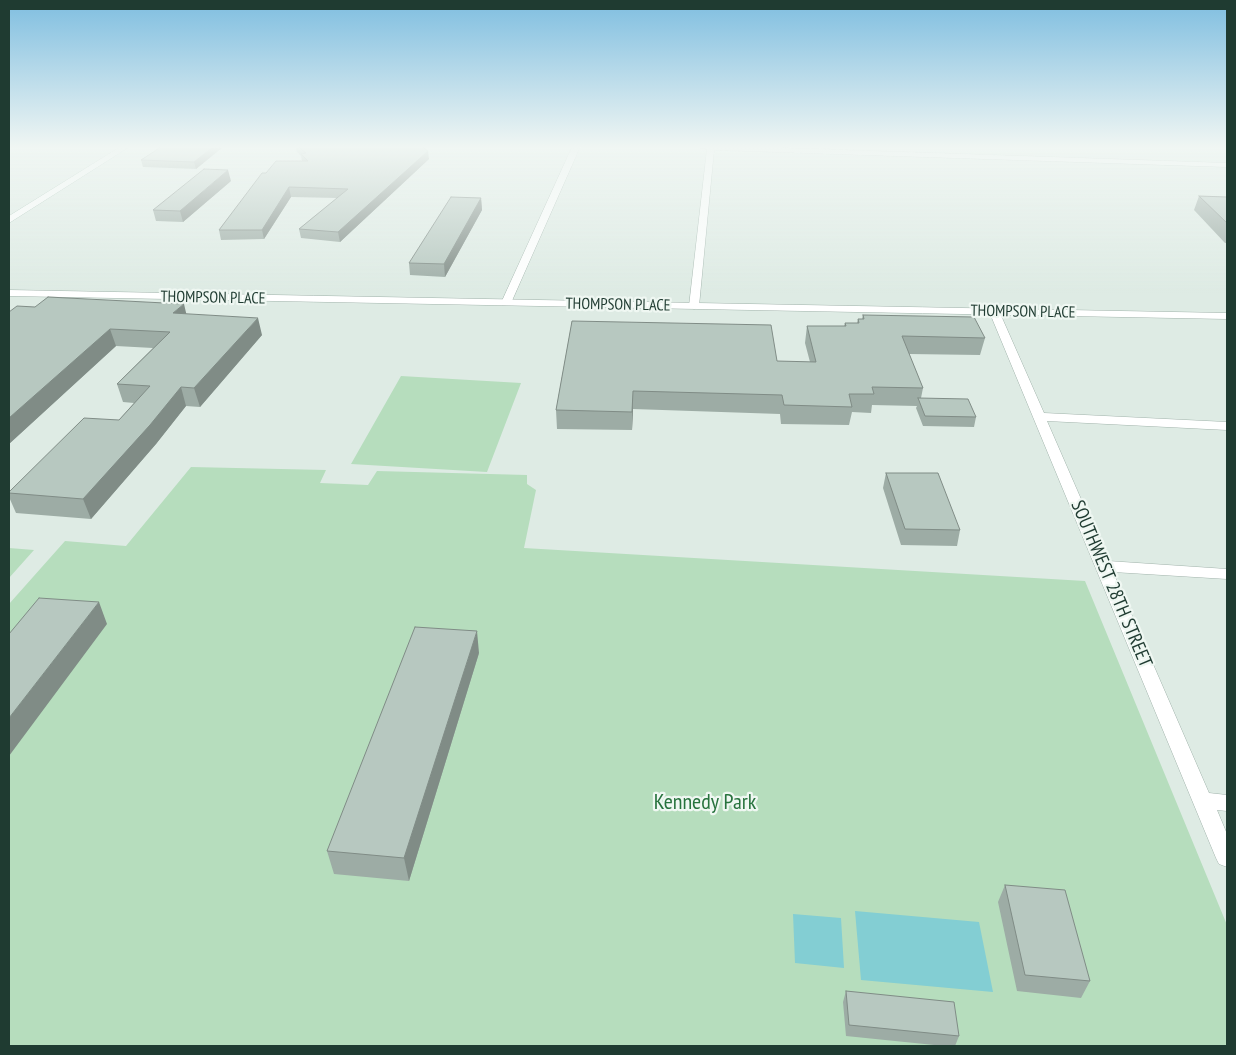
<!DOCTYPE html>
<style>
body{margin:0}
#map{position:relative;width:1236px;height:1055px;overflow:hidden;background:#deebe4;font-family:"PT Sans Narrow",sans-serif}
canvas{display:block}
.frame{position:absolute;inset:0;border:10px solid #1f3b31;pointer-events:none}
</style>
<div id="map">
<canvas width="1236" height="1055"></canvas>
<div class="frame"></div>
</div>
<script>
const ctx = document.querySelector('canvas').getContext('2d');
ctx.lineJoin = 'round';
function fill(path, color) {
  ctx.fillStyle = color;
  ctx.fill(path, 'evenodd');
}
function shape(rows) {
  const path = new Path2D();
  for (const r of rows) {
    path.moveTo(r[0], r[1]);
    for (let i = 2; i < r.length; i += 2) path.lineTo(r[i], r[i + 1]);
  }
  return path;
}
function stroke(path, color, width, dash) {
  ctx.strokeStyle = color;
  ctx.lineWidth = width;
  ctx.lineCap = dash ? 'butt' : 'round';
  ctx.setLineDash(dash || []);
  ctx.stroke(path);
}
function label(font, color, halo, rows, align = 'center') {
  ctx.font = font + ' "PT Sans Narrow",sans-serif';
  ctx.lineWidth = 4.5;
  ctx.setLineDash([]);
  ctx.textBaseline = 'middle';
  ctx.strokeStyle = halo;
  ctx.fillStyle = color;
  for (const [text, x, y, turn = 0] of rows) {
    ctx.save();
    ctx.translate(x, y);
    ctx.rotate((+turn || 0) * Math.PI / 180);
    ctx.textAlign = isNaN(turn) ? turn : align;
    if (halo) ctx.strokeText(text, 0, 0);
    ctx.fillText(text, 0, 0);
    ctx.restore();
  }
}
const green = shape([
 [401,376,521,383,487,472,351,464],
 [191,467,326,470,320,483,368,485,377,471,527,475,527,484,536,490,524,548,1085,581,1227,925,1227,1046,9,1046,9,604,65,541,126,546],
 [9,548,34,550,9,578]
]);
const water = shape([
 [855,911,979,922,993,992,861,980],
 [793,914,841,918,844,968,795,963]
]);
const minor = shape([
 [572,147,580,147,511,303,510,305,502,305,501,303,572,147],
 [697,147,758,147,1227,163,1227,167,714,150,699,306,694,309,689,306,707,149,697,147],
 [994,308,999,311,1044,413,1227,422,1227,430,1047,421,1108,561,1227,569,1227,579,1113,572,1209,793,1227,795,1227,811,1217,810,1227,834,1227,867,1219,864,1216,858,989,311,994,308]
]);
const tertiary = shape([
 [9,290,1227,313,1227,319,9,296,9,290]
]);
const secondary = shape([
 [120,147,129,147,9,223,9,216,120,147]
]);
const wall = shape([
 [161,147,223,147,196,169,143,167,141,160],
 [296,147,422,147,429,159,340,242,301,238,299,229,337,198,291,197,264,239,221,240,219,230,266,173,302,161,301,156,297,152],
 [231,181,183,222,156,221,153,210],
 [1199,196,1227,197,1227,243,1225,243,1194,210],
 [481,198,482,210,445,277,410,275,409,263],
 [9,312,186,314,262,335,200,407,186,406,156,444,91,519,16,513,9,497,9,492,119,420,134,403,123,402,117,384,153,348,116,346,9,444],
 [863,315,985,338,980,355,909,354,923,388,921,398,976,417,974,427,923,426,916,408,917,406,872,405,871,413,852,412,849,425,781,424,780,414,633,409,632,430,557,429,556,410,572,321,777,361,810,362,805,343,807,326,844,326,845,323,857,323,858,319,862,319],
 [886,473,960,530,957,546,901,545,883,488],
 [479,653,409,881,334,874,327,851],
 [1005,885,1090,981,1081,998,1017,991,998,902],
 [846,991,959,1036,955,1046,944,1046,846,1036,843,1002]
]);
const shadedWall = shape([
 [213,147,223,147,196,169,194,162],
 [428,151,429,159,340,242,338,232],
 [228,170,231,181,183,222,180,211],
 [289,187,291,197,264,239,262,230],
 [481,198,482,210,445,277,444,264],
 [184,304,188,321,173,313],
 [258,318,262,335,200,407,194,388],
 [110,329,116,346,9,444,9,418],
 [181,387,186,406,156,444,91,519,83,499],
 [633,391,633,409,632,430,632,412],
 [99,602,107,624,9,756,9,718],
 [477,631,479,653,409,881,404,858]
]);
const building = shape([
 [161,147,213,147,194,162,141,160,161,147],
 [299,147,422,147,428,151,338,232,299,229,348,189,289,187,262,230,219,230,262,173,266,173,276,161,308,161,301,154,306,153,299,147],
 [204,169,228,170,180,211,153,210,204,169],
 [1199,196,1227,197,1227,223,1199,196],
 [451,197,481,198,444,264,409,263,451,197],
 [48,297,184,304,173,313,258,318,194,388,181,387,150,425,83,499,9,493,9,492,84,418,119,420,150,386,117,384,170,332,110,329,9,418,9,312,17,306,35,307,48,297],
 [863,315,974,317,985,338,902,336,923,388,872,387,874,394,849,394,852,407,784,405,782,395,633,391,632,412,556,410,572,321,771,325,777,361,816,362,807,326,846,326,845,323,859,323,858,319,864,319,863,315],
 [918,398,968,399,976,417,925,416,918,398],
 [886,473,938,473,960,530,905,529,886,473],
 [39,598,99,602,9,718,9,634,39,598],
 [415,627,477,631,404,858,327,851,415,627],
 [1005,885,1065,890,1090,981,1025,975,1005,885],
 [846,991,954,1002,959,1036,849,1025,846,991]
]);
const farStreetnames = [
 ["THOMPSON PLACE",213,298,1],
 ["THOMPSON PLACE",618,305,1],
 ["THOMPSON PLACE",1023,312,1]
];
const streetNames = [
 ["SOUTHWEST 28TH STREET",1111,584,67]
];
const nearParknames = [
 ["Kennedy Park",705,803]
];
fill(green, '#b6ddbd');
fill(water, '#83ced3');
stroke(minor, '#a1b3ab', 1);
stroke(tertiary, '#a1b3ab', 1);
stroke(secondary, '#9fbaae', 1);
fill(minor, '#fff');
fill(tertiary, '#fff');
fill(secondary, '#fff');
fill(wall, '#9daca5');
fill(shadedWall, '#808c86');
fill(building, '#b7c8c0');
stroke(building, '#808c86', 1);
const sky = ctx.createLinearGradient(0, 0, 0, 294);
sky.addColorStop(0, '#7fbee0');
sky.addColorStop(0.5, '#f0f6f3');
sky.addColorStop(1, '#f0f6f300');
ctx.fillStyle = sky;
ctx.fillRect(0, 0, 1236, 294);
label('16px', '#1f3b31', '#eff7f2', farStreetnames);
label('19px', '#1f3b31', '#eff7f2', streetNames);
label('22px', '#28733e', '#eff7f2', nearParknames);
</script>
